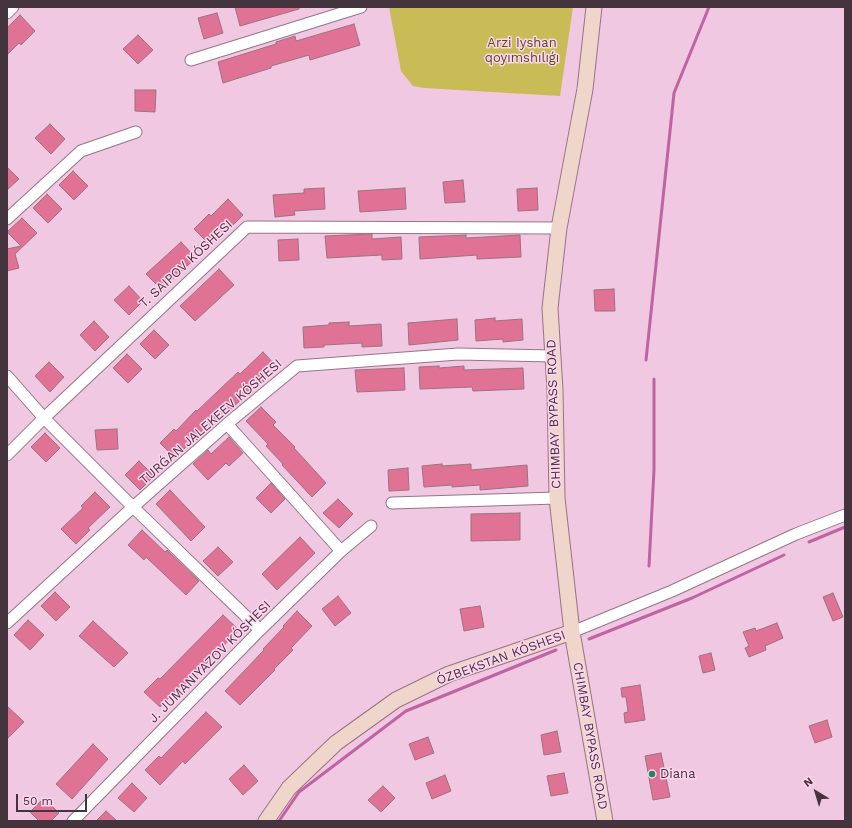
<!DOCTYPE html>
<meta charset="utf-8">
<style>
body{margin:0}
#map{position:relative;width:852px;height:828px;overflow:hidden;background:#f0c8e1;font-family:"Work Sans",sans-serif}
canvas{display:block}
.frame{position:absolute;inset:0;border:8px solid #44343e;pointer-events:none}
.north{position:absolute;left:796px;top:772px;width:40px;height:40px;-webkit-text-stroke:3px #fed5ee;paint-order:stroke;rotate:322deg;font-size:11px;font-weight:700;line-height:16px;text-align:center;color:#44343e}
.north::after{content:'';display:block;margin:auto;width:14px;height:18px;background:#44343e;clip-path:polygon(50% 0,100% 100%,50% 72%,0 100%)}
.scale{position:absolute;left:16px;top:794px;width:71px;height:18px;box-sizing:border-box;border:2px solid #44343e;border-top:0;padding-left:5px;font-size:12px;line-height:14px;white-space:nowrap;color:#44343e;-webkit-text-stroke:3px #fed5ee;paint-order:stroke}
</style>
<div id="map">
<canvas width="852" height="828"></canvas>
<div class="frame"></div>
<div class="north">N</div>
<div class="scale">50 m</div>
</div>
<script>
const ctx = document.querySelector('canvas').getContext('2d');
ctx.lineJoin = 'round';
function fill(path, color) {
  ctx.fillStyle = color;
  ctx.fill(path, 'evenodd');
}
function shape(rows) {
  const path = new Path2D();
  for (const r of rows) {
    path.moveTo(r[0], r[1]);
    for (let i = 2; i < r.length; i += 2) path.lineTo(r[i], r[i + 1]);
  }
  return path;
}
function stroke(path, color, width, dash) {
  ctx.strokeStyle = color;
  ctx.lineWidth = width;
  ctx.lineCap = dash ? 'butt' : 'round';
  ctx.setLineDash(dash || []);
  ctx.stroke(path);
}
function label(font, color, halo, rows, align = 'center') {
  ctx.font = font + ' "Work Sans",sans-serif';
  ctx.lineWidth = 3;
  ctx.setLineDash([]);
  ctx.textBaseline = 'middle';
  ctx.strokeStyle = halo;
  ctx.fillStyle = color;
  for (const [text, x, y, turn = 0] of rows) {
    ctx.save();
    ctx.translate(x, y);
    ctx.rotate((+turn || 0) * Math.PI / 180);
    ctx.textAlign = isNaN(turn) ? turn : align;
    if (halo) ctx.strokeText(text, 0, 0);
    ctx.fillText(text, 0, 0);
    ctx.restore();
  }
}
const green = shape([
 [389,7,573,7,560,96,424,88,413,86,401,71]
]);
const stream = shape([
 [646,360,674,93,709,7],
 [809,542,845,527],
 [649,566,654,470,654,379],
 [589,639,692,598,784,555],
 [279,821,299,792,406,711,556,650]
]);
const building = shape([
 [235,7,299,7,299,9,240,26,235,7],
 [217,13,223,33,204,39,198,18,217,13],
 [20,15,35,31,21,45,19,43,7,55,7,28,20,15],
 [354,24,360,45,310,60,309,55,271,66,271,68,223,83,218,62,276,44,276,42,295,36,296,41,354,24],
 [138,35,153,50,138,64,123,49,138,35],
 [135,90,156,90,155,112,135,111,135,90],
 [50,124,65,139,51,154,35,138,50,124],
 [7,167,19,179,7,190,7,167],
 [73,171,88,186,74,200,59,185,73,171],
 [463,180,465,202,445,203,443,182,463,180],
 [324,188,325,209,294,211,295,215,275,217,273,195,304,193,304,189,324,188],
 [405,188,406,209,360,212,358,191,405,188],
 [537,188,538,210,518,211,517,189,537,188],
 [47,194,62,209,48,223,33,208,47,194],
 [228,199,243,215,229,229,227,227,209,244,194,229,209,214,211,216,228,199],
 [22,218,37,233,15,254,19,268,7,271,7,249,21,246,7,232,22,218],
 [372,234,372,239,401,237,402,259,382,260,382,255,327,258,325,236,372,234],
 [466,235,466,238,520,235,521,257,477,259,477,255,420,259,419,237,466,235],
 [298,239,299,260,279,261,278,240,298,239],
 [181,242,196,258,161,289,146,274,181,242],
 [219,269,234,285,195,321,180,306,219,269],
 [129,286,143,301,129,315,114,300,129,286],
 [614,289,615,311,595,311,594,290,614,289],
 [495,318,495,321,522,319,523,340,503,342,503,339,476,341,475,320,495,318],
 [457,319,458,340,409,345,408,323,457,319],
 [94,321,109,337,95,351,80,335,94,321],
 [349,322,349,326,381,324,382,346,362,347,362,343,324,345,324,347,304,348,303,327,329,325,329,323,349,322],
 [154,330,169,345,155,359,140,344,154,330],
 [263,352,278,368,263,382,261,380,218,422,216,421,197,440,195,438,175,458,160,443,174,429,176,431,196,410,197,411,238,372,240,374,263,352],
 [127,354,142,369,128,383,113,368,127,354],
 [49,362,64,377,50,392,35,376,49,362],
 [439,366,439,368,464,366,464,370,523,368,524,389,473,391,472,387,420,389,419,367,439,366],
 [404,368,405,390,357,392,355,370,404,368],
 [261,407,276,422,273,425,295,447,294,448,326,483,312,497,282,465,283,464,266,446,268,444,246,421,261,407],
 [117,429,118,449,97,450,95,430,117,429],
 [45,433,60,448,46,462,31,447,45,433],
 [229,437,243,453,229,466,226,463,208,480,193,464,208,450,211,454,229,437],
 [139,461,154,476,140,490,125,475,139,461],
 [442,464,442,466,471,464,471,470,527,465,528,486,480,490,480,485,452,487,452,485,424,487,422,466,442,464],
 [408,468,409,490,389,491,388,470,408,468],
 [271,483,285,499,271,513,256,498,271,483],
 [170,490,205,527,191,541,156,504,170,490],
 [95,492,110,507,88,528,90,530,76,544,61,529,83,508,81,506,95,492],
 [338,499,353,514,339,528,323,513,338,499],
 [520,513,520,540,471,541,471,514,520,513],
 [142,530,165,552,167,550,199,581,186,595,146,557,144,560,128,545,142,530],
 [300,537,315,553,277,590,262,574,300,537],
 [218,547,233,562,218,576,203,561,218,547],
 [55,592,70,607,56,621,41,606,55,592],
 [833,593,843,617,833,621,823,597,833,593],
 [338,596,351,613,335,626,322,609,338,596],
 [480,606,484,627,464,631,460,609,480,606],
 [297,611,312,626,291,648,293,650,274,669,275,670,240,705,225,691,264,650,263,649,284,627,283,626,297,611],
 [223,615,239,630,184,686,182,684,160,707,144,692,158,678,160,679,223,615],
 [28,620,44,635,30,650,14,635,28,620],
 [93,621,128,653,114,667,79,636,93,621],
 [777,623,783,638,765,646,766,650,749,657,745,648,749,646,743,632,755,628,756,631,777,623],
 [711,653,715,670,703,673,699,656,711,653],
 [640,685,645,720,625,723,624,713,628,712,626,697,622,697,621,688,640,685],
 [7,706,24,722,7,739,7,706],
 [206,712,222,727,185,764,183,761,160,785,145,770,159,756,161,758,206,712],
 [827,720,832,737,815,743,809,726,827,720],
 [557,731,561,752,544,755,541,735,557,731],
 [428,737,434,753,415,760,409,744,428,737],
 [93,744,108,759,72,799,56,784,93,744],
 [661,753,670,797,653,800,645,756,661,753],
 [244,765,258,781,243,795,229,779,244,765],
 [564,773,568,793,551,796,547,776,564,773],
 [445,775,451,791,432,799,426,783,445,775],
 [132,783,147,798,134,812,118,798,132,783],
 [383,786,395,798,381,812,368,800,383,786],
 [44,798,59,813,51,821,39,821,30,812,44,798],
 [106,811,117,821,96,821,106,811]
]);
const street = shape([
 [7,13,13,7],
 [191,60,361,7],
 [7,219,81,151,136,132],
 [7,376,44,418,133,507,260,630],
 [227,424,341,551],
 [7,455,44,418,247,227,559,228],
 [392,503,557,498],
 [7,623,133,507,227,424,297,366,458,354,553,356],
 [572,632,672,591,796,534,845,515],
 [73,821,260,630,341,551,371,526]
]);
const secondary = shape([
 [594,7,585,89,559,228,550,308,555,390,557,498,572,632,605,821],
 [266,821,289,788,336,743,396,700,449,674,572,632]
]);
const markers = [
 [652,774,4,"#25845d"]
];
const parkNames = [
 ["Arzi Iyshan",522,43],
 ["qoyımshılıǵı",522,58]
];
const streetNames = [
 ["T. SAIPOV KÓSHESI",186,264,-43],
 ["CHIMBAY BYPASS ROAD",554,414,-92],
 ["TURǴAN JALEKEEV KÓSHESI",211,422,-41],
 ["ÓZBEKSTAN KÓSHESI",501,658,-20],
 ["J. JUMANIYAZOV KÓSHESI",210,662,-45],
 ["CHIMBAY BYPASS ROAD",590,736,80]
];
const poiNames = [
 ["Diana",660,774]
];
fill(green, '#c9bb56');
stroke(stream, '#c063a2', 3);
fill(building, '#e07295');
stroke(building, '#9c727d', 1);
stroke(street, '#977389', 13);
stroke(secondary, '#977389', 17);
stroke(street, '#fff', 11);
stroke(secondary, '#f0d5cb', 15);
for (const [x, y, r, color] of markers) {
  const dot = new Path2D();
  dot.arc(x, y, r, 0, 2 * Math.PI);
  ctx.fillStyle = color;
  ctx.fill(dot);
  stroke(dot, '#fed5ee', 1.5);
}
label('13px', '#544d1c', '#fed5ee', parkNames);
label('13px', '#44343e', '#fed5ee', streetNames);
label('13px', '#44343e', '#fed5ee', poiNames, 'left');
</script>
